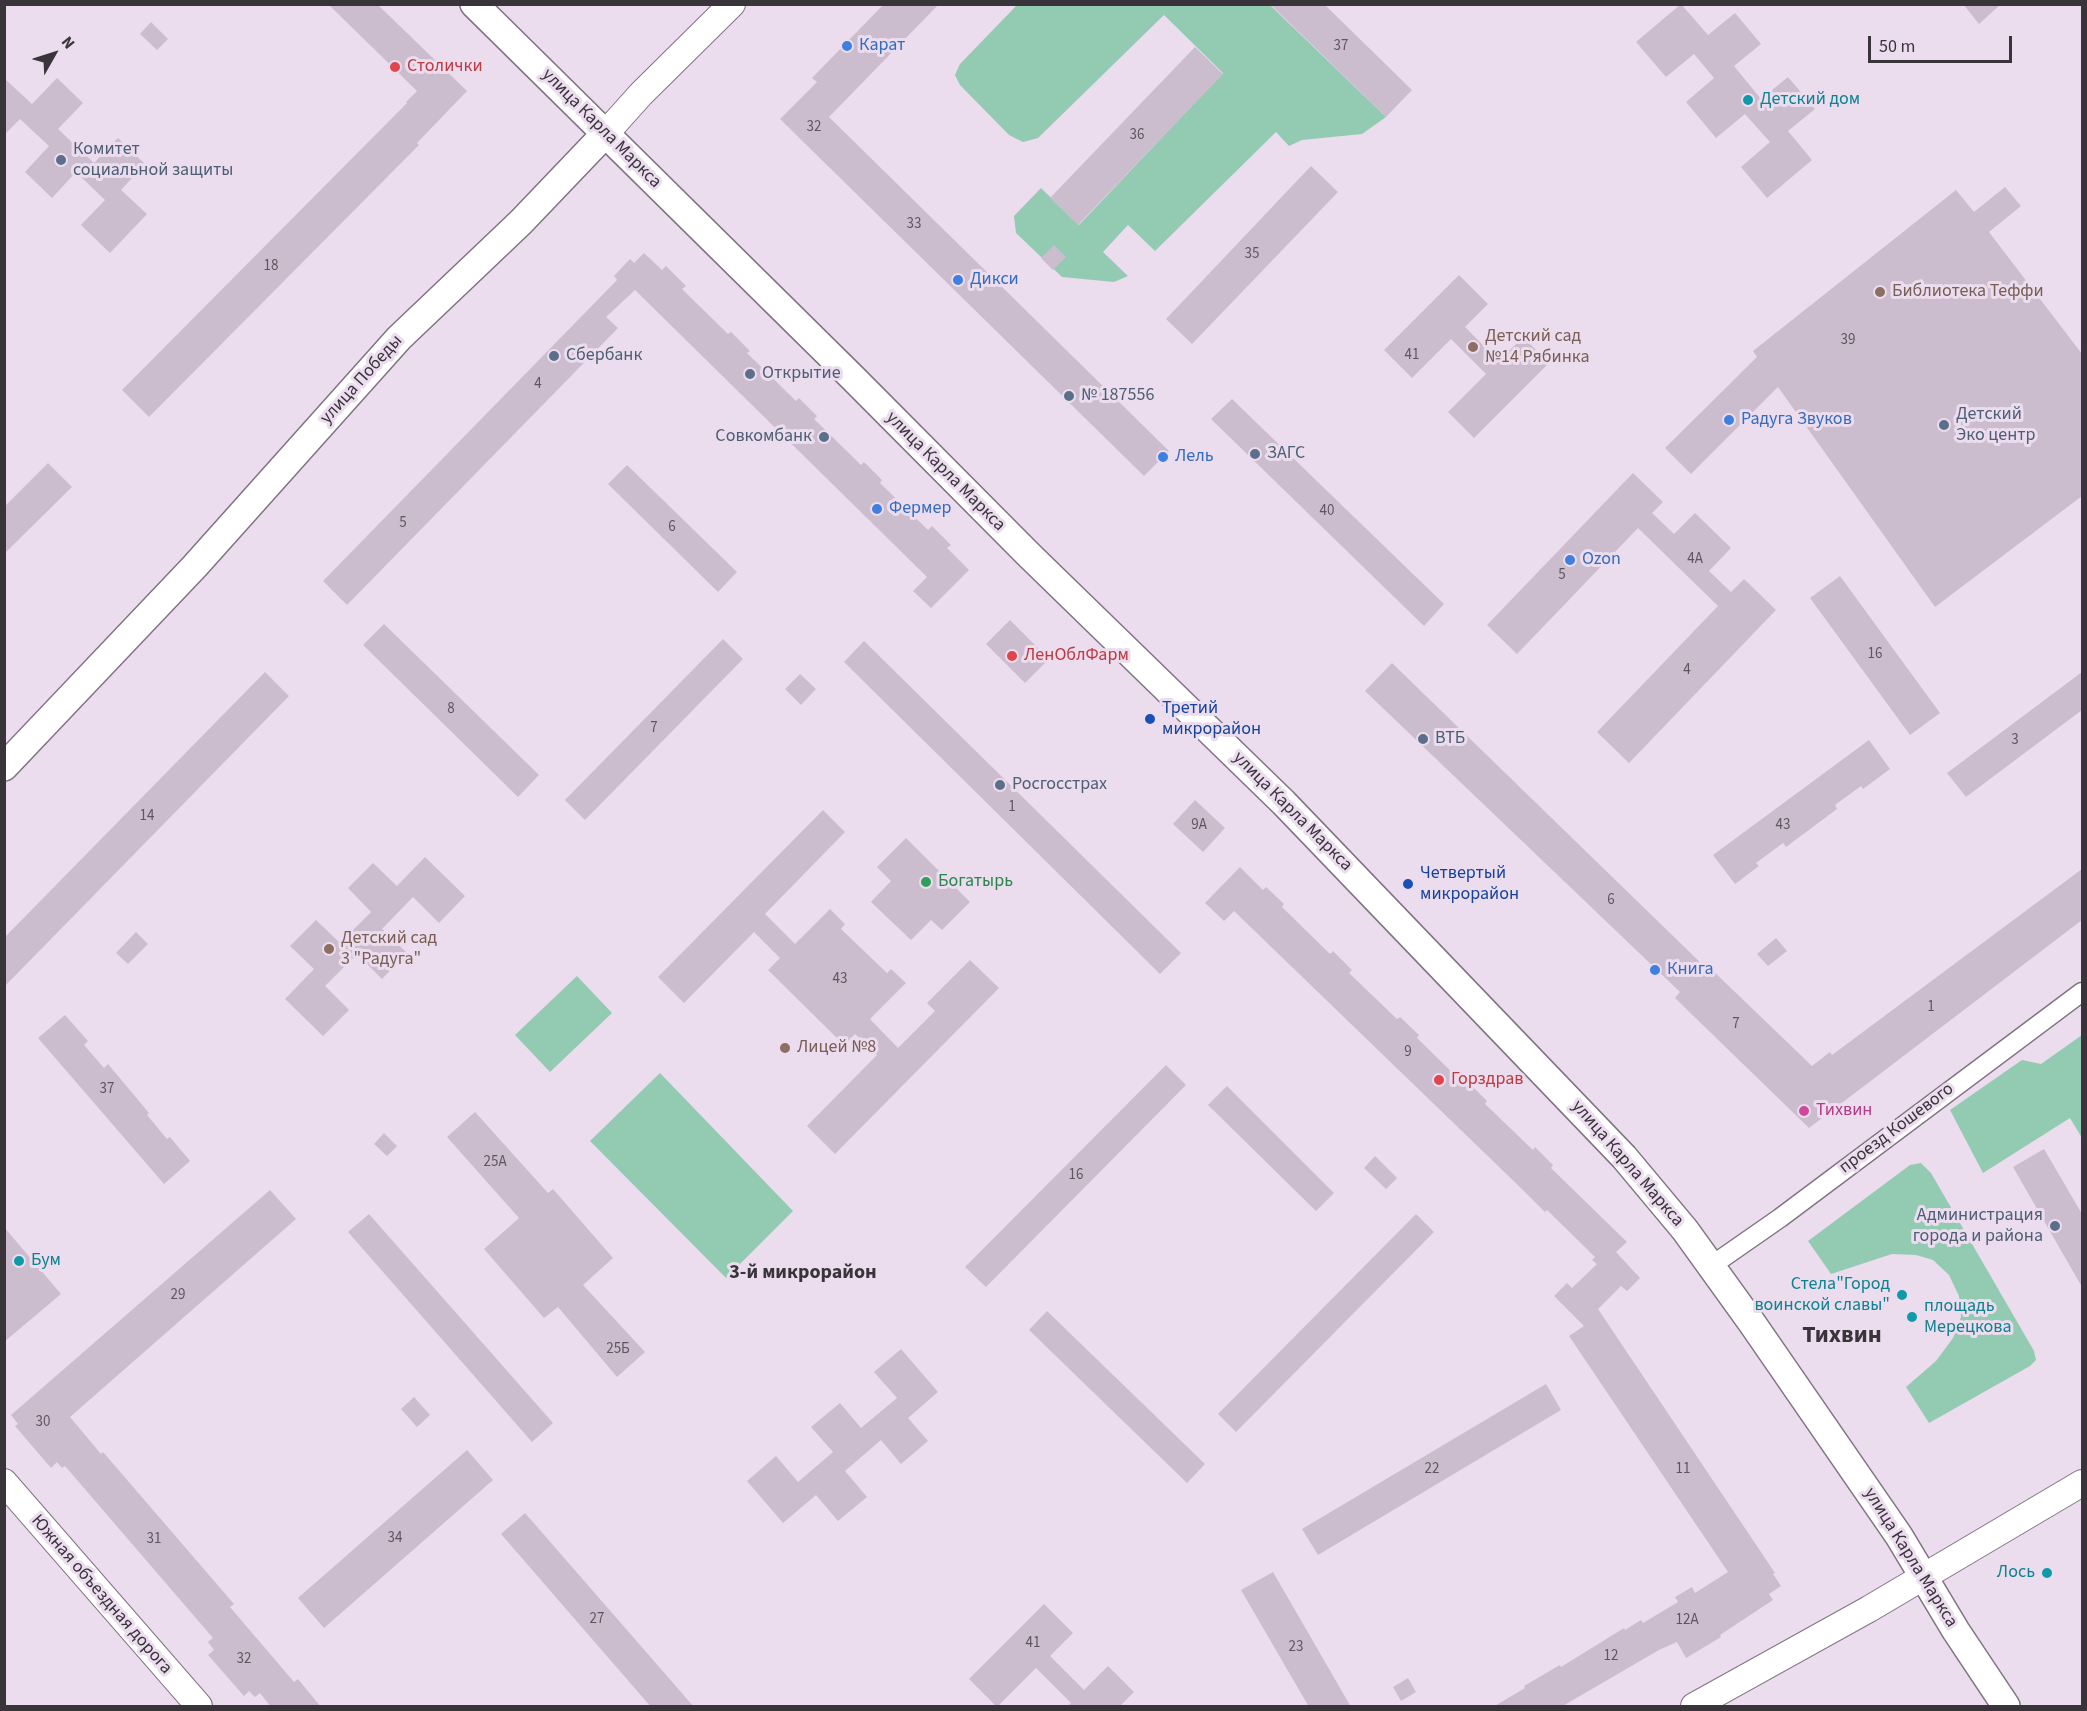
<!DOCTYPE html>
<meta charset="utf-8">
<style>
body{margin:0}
#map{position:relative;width:2087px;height:1711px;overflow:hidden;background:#ebdcee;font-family:"Source Sans 3",sans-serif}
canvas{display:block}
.frame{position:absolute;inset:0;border:6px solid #39333a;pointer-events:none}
.north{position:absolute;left:24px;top:24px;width:60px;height:60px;-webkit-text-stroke:4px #ebdcee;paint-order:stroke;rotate:51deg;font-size:16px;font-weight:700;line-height:24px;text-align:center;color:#39333a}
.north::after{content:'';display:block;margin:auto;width:21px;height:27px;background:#39333a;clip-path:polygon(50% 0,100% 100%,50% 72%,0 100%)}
.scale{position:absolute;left:1868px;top:36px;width:144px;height:27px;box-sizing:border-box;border:3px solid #39333a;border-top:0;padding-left:8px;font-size:18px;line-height:21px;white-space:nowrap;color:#39333a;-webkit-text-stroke:4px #ebdcee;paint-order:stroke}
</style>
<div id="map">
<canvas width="2087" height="1711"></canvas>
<div class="frame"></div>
<div class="north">N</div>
<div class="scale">50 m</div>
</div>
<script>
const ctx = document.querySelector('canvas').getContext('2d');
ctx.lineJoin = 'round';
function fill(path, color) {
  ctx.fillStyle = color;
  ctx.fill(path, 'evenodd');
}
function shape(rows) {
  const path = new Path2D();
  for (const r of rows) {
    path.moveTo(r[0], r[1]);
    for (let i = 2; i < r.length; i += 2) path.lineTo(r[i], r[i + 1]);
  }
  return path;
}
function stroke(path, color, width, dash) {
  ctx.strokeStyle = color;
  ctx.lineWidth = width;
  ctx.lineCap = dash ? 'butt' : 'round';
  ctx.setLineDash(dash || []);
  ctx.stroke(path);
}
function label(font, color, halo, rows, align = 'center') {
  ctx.font = font + ' "Source Sans 3",sans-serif';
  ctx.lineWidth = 6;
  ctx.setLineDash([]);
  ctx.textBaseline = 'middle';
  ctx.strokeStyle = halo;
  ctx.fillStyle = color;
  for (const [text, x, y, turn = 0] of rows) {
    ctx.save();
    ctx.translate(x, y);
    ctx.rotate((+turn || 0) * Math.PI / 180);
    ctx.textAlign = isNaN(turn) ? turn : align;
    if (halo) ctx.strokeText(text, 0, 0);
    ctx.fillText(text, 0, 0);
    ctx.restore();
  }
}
const green = shape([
 [1017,5,1270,5,1386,117,1362,134,1302,140,1289,146,1276,132,1155,251,1128,225,1103,252,1128,276,1114,282,1062,277,1016,233,1014,216,1041,188,1079,225,1223,73,1164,15,1038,138,1023,142,1009,135,960,85,955,75,960,64],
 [577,976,612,1013,550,1072,515,1035],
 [2082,1035,2082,1138,2070,1118,1983,1173,1950,1110,2022,1060,2041,1064],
 [660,1073,793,1211,726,1278,590,1141],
 [1921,1163,1931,1173,2034,1351,2036,1360,2030,1366,1929,1423,1906,1387,1936,1361,1953,1338,1961,1317,1959,1296,1949,1275,1933,1260,1916,1255,1892,1254,1831,1274,1808,1241,1910,1165]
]);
const building = shape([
 [328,4,377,4,467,91,417,143,419,145,149,417,122,390,407,103,406,102,417,91],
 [884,4,939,4,829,117,1169,451,1144,476,780,119,817,82,812,78],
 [1270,4,1324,4,1412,90,1386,117],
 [1681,4,1708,35,1735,13,1761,44,1734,66,1761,99,1788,77,1815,109,1788,131,1812,160,1767,198,1741,167,1770,142,1745,114,1716,138,1686,102,1714,78,1694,54,1666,77,1636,42],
 [1963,4,2001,4,1979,24],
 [151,22,168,39,157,50,140,34],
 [1195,47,1223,74,1078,225,1050,198],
 [4,78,32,104,57,78,83,103,58,129,94,163,118,138,145,164,121,190,147,214,110,253,81,225,105,200,76,172,52,198,25,172,49,146,20,119,4,135],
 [1311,166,1338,192,1192,344,1166,319],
 [2005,187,2021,206,1989,232,2082,354,2082,496,1935,607,1778,387,1691,474,1665,448,1757,357,1753,351,1956,190,1974,212],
 [1054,245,1066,257,1053,270,1041,258],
 [644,253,662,270,666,266,686,286,682,289,728,334,731,332,750,351,747,353,796,401,799,398,817,416,814,419,861,465,864,462,882,480,880,483,928,530,932,526,951,545,947,548,969,570,931,608,913,591,927,577,635,290,606,317,618,328,347,605,323,581,617,280,614,276,630,259,634,263],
 [1459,275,1488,304,1465,327,1499,361,1523,337,1549,363,1474,438,1448,412,1486,374,1451,339,1412,378,1384,350],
 [1232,399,1444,604,1424,626,1211,419],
 [48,463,72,487,4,554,4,507],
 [627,465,737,572,718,592,608,484],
 [1633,473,1663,502,1652,513,1674,534,1695,513,1731,548,1709,571,1731,592,1744,579,1776,610,1629,763,1597,732,1718,606,1638,528,1517,654,1487,625],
 [1840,576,1940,713,1910,735,1810,598],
 [1010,620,1049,659,1025,683,986,644],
 [384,624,539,775,518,797,363,645],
 [723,639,743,659,585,820,565,800],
 [864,641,1181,953,1160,974,844,662],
 [1392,663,1705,967,1707,965,1812,1066,1830,1052,1832,1055,2082,869,2082,920,1809,1128,1675,998,1680,992,1365,691],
 [265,672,289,696,4,987,4,938],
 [2082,672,2082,710,1966,797,1947,773],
 [800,674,816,689,801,705,785,689],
 [1869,740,1890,769,1863,789,1861,786,1835,805,1837,809,1786,847,1783,843,1756,863,1759,866,1735,884,1713,855],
 [1195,800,1225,828,1203,852,1173,824],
 [823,810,845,832,765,914,795,944,830,909,845,924,841,929,887,973,891,969,906,983,870,1019,898,1048,935,1011,927,1003,970,960,999,988,835,1154,807,1126,877,1055,855,1034,844,1045,768,970,780,958,754,932,684,1003,658,977],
 [906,838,970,902,942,930,931,920,911,940,871,902,891,881,877,867],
 [425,857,465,896,439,923,413,897,382,929,407,953,382,979,357,954,325,986,349,1010,323,1036,285,999,314,969,290,946,316,920,340,943,371,912,348,888,373,863,397,886],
 [1240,867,1263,890,1266,887,1284,904,1282,907,1330,954,1333,951,1352,970,1349,973,1397,1019,1400,1017,1419,1035,1417,1038,1465,1085,1468,1082,1487,1101,1485,1104,1533,1150,1535,1147,1553,1165,1551,1168,1627,1242,1616,1252,1640,1278,1627,1291,1621,1286,1598,1309,1775,1573,1773,1574,1781,1586,1769,1594,1773,1600,1720,1635,1721,1637,1686,1658,1677,1642,1659,1650,1561,1707,1493,1707,1525,1688,1524,1686,1560,1665,1561,1667,1624,1628,1625,1630,1641,1620,1643,1623,1678,1602,1675,1597,1692,1587,1695,1593,1728,1572,1569,1336,1584,1326,1554,1296,1567,1283,1572,1288,1597,1264,1592,1260,1595,1257,1547,1210,1545,1212,1524,1191,1234,911,1224,921,1205,903],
 [136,932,148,944,128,964,116,953],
 [1776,938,1787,951,1768,966,1757,954],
 [65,1015,88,1041,84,1045,104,1068,108,1064,149,1113,147,1115,167,1139,170,1137,190,1161,164,1184,38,1038],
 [1166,1065,1186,1085,986,1287,965,1267],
 [1227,1086,1334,1193,1316,1211,1208,1105],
 [475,1112,548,1193,553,1189,613,1258,583,1285,645,1352,617,1377,558,1307,544,1318,484,1249,519,1218,447,1137],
 [384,1133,397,1146,387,1156,374,1144],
 [2044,1149,2082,1214,2082,1287,2013,1167],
 [1375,1156,1397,1178,1386,1189,1364,1168],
 [270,1190,296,1219,70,1417,101,1454,103,1452,234,1604,230,1607,294,1682,298,1679,321,1707,271,1707,260,1693,255,1697,249,1691,244,1696,208,1655,214,1650,208,1642,213,1638,65,1466,62,1468,57,1462,51,1468,15,1426,18,1424,11,1415],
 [369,1214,553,1423,532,1442,348,1232],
 [1416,1214,1434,1232,1236,1432,1218,1414],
 [4,1227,61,1294,4,1342],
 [1047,1311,1205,1464,1187,1483,1029,1330],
 [901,1349,938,1392,908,1418,928,1441,901,1464,881,1440,845,1471,867,1497,838,1521,816,1495,783,1523,747,1481,776,1456,798,1482,833,1452,811,1427,840,1403,861,1428,897,1398,874,1372],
 [1546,1384,1561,1410,1318,1555,1302,1529],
 [414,1397,430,1415,417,1427,401,1409],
 [467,1450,493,1480,324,1628,298,1598],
 [525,1513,694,1707,651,1707,501,1534],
 [1273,1572,1351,1707,1309,1707,1241,1590],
 [1044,1604,1073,1633,1050,1656,1084,1690,1108,1666,1134,1692,1119,1707,1067,1707,1071,1703,1036,1668,997,1707,969,1679],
 [1408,1678,1416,1692,1401,1701,1393,1687]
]);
const street = shape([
 [1711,1266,1780,1218,2082,992]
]);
const secondary = shape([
 [606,133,641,94,732,4],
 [4,1482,199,1706],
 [1694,1706,1869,1609,2082,1483]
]);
const primary = shape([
 [474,4,853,378,1029,555,1284,803,1624,1157,1685,1230,1752,1323,1899,1536,1956,1631,2006,1706],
 [4,767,195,566,399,338,521,222,606,133]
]);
const markers = [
 [847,46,6,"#3f7fe0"],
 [395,67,6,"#e0444e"],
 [1748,100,6,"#0f9aa8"],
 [61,160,6,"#5c6f8a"],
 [958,280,6,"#3f7fe0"],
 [1880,292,6,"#8d6e63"],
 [1473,347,6,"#8d6e63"],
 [554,356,6,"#5c6f8a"],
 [750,374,6,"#5c6f8a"],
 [1069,396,6,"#5c6f8a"],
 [1729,420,6,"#3f7fe0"],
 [1944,425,6,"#5c6f8a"],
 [824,437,6,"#5c6f8a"],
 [1255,454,6,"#5c6f8a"],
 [1163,457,6,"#3f7fe0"],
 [877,509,6,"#3f7fe0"],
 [1570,560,6,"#3f7fe0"],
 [1012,656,6,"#e0444e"],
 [1150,719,6,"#1a4fb4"],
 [1423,739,6,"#5c6f8a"],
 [1000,785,6,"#5c6f8a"],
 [926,882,6,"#2e9e5b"],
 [1408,884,6,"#1a4fb4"],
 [329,949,6,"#8d6e63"],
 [1655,970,6,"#3f7fe0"],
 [785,1048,6,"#8d6e63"],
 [1439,1080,6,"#e0444e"],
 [1804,1111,6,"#d1479c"],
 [2055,1226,6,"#5c6f8a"],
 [19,1261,6,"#0f9aa8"],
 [1902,1295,6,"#0f9aa8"],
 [1912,1317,6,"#0f9aa8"],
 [2047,1573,6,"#0f9aa8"]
];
const numberNames = [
 ["37",1341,47],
 ["32",814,128],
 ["36",1137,136],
 ["33",914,225],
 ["35",1252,255],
 ["18",271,267],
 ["39",1848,341],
 ["41",1412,356],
 ["4",538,385],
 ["40",1327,512],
 ["5",403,524],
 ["6",672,528],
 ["4А",1695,560],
 ["5",1562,576],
 ["16",1875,655],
 ["4",1687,671],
 ["8",451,710],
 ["7",654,729],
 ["3",2015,741],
 ["1",1012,808],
 ["14",147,817],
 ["9А",1199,826],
 ["43",1783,826],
 ["6",1611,901],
 ["43",840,980],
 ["1",1931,1008],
 ["7",1736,1025],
 ["9",1408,1053],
 ["37",107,1090],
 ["25А",495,1163],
 ["16",1076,1176],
 ["29",178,1296],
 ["25Б",618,1350],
 ["30",43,1423],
 ["22",1432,1470],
 ["11",1683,1470],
 ["34",395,1539],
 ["31",154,1540],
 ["27",597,1620],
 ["12А",1687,1621],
 ["41",1033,1644],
 ["23",1296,1648],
 ["12",1611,1657],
 ["32",244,1660]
];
const shopNames = [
 ["Карат",859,46],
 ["Дикси",970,280],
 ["Радуга Звуков",1741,420],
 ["Лель",1175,457],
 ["Фермер",889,509],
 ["Ozon",1582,560],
 ["Книга",1667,970]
];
const healthNames = [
 ["Столички",407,67],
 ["ЛенОблФарм",1024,656],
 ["Горздрав",1451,1080]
];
const cultureNames = [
 ["Детский дом",1760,100],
 ["Бум",31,1261],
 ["Стела\"Город",1890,1285,"right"],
 ["воинской славы\"",1890,1306,"right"],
 ["площадь",1924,1307],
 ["Мерецкова",1924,1328],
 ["Лось",2035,1573,"right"]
];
const streetNames = [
 ["улица Карла Маркса",601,129,45],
 ["улица Победы",362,380,-48],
 ["улица Карла Маркса",945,472,45],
 ["улица Карла Маркса",1292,812,45],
 ["проезд Кошевого",1897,1129,-37],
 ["улица Карла Маркса",1627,1164,49],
 ["улица Карла Маркса",1910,1558,58],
 ["Южная объездная дорога",101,1595,49]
];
const serviceNames = [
 ["Комитет",73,150],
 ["социальной защиты",73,171],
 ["Сбербанк",566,356],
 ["Открытие",762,374],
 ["№ 187556",1081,396],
 ["Детский",1956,415],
 ["Эко центр",1956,436],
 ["Совкомбанк",812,437,"right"],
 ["ЗАГС",1267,454],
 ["ВТБ",1435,739],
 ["Росгосстрах",1012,785],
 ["Администрация",2043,1216,"right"],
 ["города и района",2043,1237,"right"]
];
const educationNames = [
 ["Библиотека Теффи",1892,292],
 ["Детский сад",1485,337],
 ["№14 Рябинка",1485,358],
 ["Детский сад",341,939],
 ["3 \"Радуга\"",341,960],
 ["Лицей №8",797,1048]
];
const transitNames = [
 ["Третий",1162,709],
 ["микрорайон",1162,730],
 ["Четвертый",1420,874],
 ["микрорайон",1420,895]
];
const leisureNames = [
 ["Богатырь",938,882]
];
const hotelNames = [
 ["Тихвин",1816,1111]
];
const neighbourhoodNames = [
 ["3-й микрорайон",803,1274]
];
const districtNames = [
 ["Тихвин",1842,1337]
];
fill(green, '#93cbb2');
fill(building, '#ccbdce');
stroke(street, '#817383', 21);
stroke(secondary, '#817383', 28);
stroke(primary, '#817383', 30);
stroke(street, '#fff', 18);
stroke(secondary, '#fff', 26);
stroke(primary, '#fff', 27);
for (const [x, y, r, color] of markers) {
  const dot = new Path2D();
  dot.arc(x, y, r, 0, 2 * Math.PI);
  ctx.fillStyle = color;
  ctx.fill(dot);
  stroke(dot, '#ebdcee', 2);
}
label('15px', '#5e565f', null, numberNames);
label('18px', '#366cbe', '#ebdcee', shopNames, 'left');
label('18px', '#be3a42', '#ebdcee', healthNames, 'left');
label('18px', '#0d838f', '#ebdcee', cultureNames, 'left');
label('18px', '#39333a', '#ebdcee', streetNames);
label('18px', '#4e5e75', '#ebdcee', serviceNames, 'left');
label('18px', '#785e54', '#ebdcee', educationNames, 'left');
label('18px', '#164399', '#ebdcee', transitNames, 'left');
label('18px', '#27864d', '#ebdcee', leisureNames, 'left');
label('18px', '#b23c85', '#ebdcee', hotelNames, 'left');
label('bold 20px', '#39333a', '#ebdcee', neighbourhoodNames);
label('bold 24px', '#39333a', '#ebdcee', districtNames);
</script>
